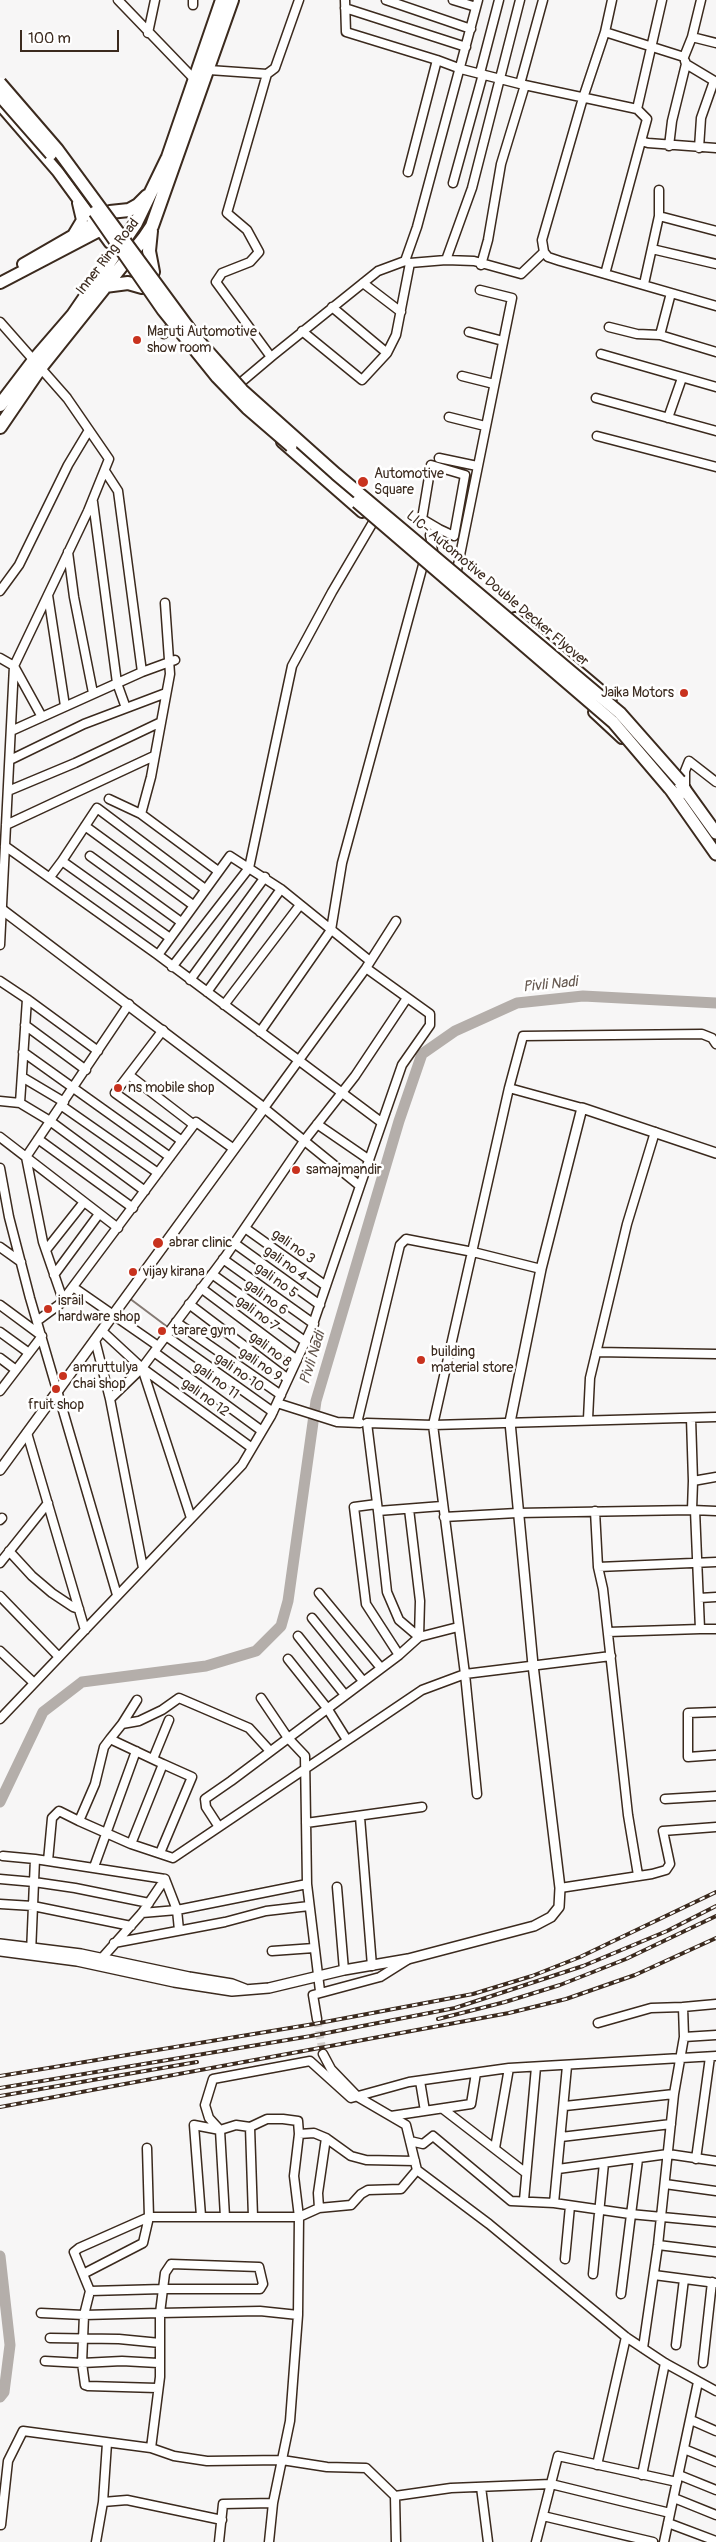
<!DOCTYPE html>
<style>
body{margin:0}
#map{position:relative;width:716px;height:2542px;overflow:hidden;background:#f7f6f6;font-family:Pangolin,sans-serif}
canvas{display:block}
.scale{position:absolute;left:20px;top:30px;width:99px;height:22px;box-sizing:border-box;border:2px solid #3b2a1e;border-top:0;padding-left:6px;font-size:15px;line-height:18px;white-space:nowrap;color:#3b2a1e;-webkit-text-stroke:4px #fff;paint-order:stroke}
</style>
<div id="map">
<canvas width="716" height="2542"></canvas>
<div class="scale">100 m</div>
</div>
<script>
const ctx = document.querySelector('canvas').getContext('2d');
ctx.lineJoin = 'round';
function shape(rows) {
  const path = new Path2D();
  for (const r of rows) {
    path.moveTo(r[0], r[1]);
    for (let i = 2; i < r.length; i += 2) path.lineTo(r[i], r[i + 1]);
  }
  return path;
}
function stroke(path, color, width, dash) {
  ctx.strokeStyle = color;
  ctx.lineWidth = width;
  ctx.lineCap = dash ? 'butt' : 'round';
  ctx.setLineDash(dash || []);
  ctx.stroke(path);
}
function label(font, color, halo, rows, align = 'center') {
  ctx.font = font + ' Pangolin,sans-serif';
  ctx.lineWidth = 5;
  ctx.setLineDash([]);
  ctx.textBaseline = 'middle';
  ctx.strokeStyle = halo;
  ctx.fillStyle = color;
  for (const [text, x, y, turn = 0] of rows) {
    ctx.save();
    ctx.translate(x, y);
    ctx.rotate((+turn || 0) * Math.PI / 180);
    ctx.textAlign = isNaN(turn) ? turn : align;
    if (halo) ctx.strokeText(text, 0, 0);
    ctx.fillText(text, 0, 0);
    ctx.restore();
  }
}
const stream = shape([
 [129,1298,169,1328]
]);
const river = shape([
 [0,1802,43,1712,82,1682,206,1666,256,1651,281,1626,288,1601,316,1401,399,1121,422,1054,455,1031,517,1003,583,996,716,1003],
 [0,2256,10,2345,4,2392,0,2397]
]);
const minorTunnel = shape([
 [317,2019,323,2054]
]);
const minor = shape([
 [118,0,196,81],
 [345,0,346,32,437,60,408,172],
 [386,0,471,29],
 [453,0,476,7],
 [612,0,605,32,583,98,542,240,544,252,548,257,560,261,716,306],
 [193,5,193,0],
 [345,8,466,47],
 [605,32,684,57,692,37,701,0],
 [148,33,155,0],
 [692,37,716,43],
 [437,60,461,69,520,84,637,109,647,119,641,141,648,143,716,148],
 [685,61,686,64,716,82],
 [209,70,267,74],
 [480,73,499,0],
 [520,84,543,0],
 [637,109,662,0],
 [669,146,672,121,686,64],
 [699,148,701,118,714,81],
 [453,183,483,74],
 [659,216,659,190],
 [652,249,716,264],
 [446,260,472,188,520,0],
 [405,261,410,263,446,260,474,261,521,274,544,252],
 [481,265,488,240,501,164,525,85],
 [605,274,641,141],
 [363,283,401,312],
 [644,284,659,216,716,231],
 [0,322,67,398,109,459,88,511,14,666,0,658],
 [609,327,637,334,660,335,716,352],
 [302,331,362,380,387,353,332,307],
 [469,332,503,341],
 [164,334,170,327],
 [660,335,671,293],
 [387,353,396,335,410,263],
 [601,354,716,387],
 [271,357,378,271,405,261,417,227,478,0],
 [462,376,494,384],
 [239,384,271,357,216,282,222,273,250,262,259,252,247,230,227,213,267,74,275,68,299,0],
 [596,398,716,431],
 [449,417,485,426],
 [668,418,682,378],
 [597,436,716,467],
 [439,458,477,466],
 [105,471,118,491,142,672],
 [93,502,117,683,126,708],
 [68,552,74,597,93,693],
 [457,570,512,298,480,290],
 [0,591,19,565,68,465,89,430],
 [48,595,65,706],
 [15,668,42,717],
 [11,731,142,672,175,660],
 [10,760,84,724,166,693],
 [685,787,685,771,689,761,716,782],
 [8,791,75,763,161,722],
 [109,799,141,814,218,871],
 [141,814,151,777,170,674,165,603],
 [6,825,154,756],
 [85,826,193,905],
 [5,846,158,955,381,1122],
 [90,856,181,922],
 [62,861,97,808,205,889],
 [50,877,62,861,170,938],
 [0,945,14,666],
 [158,955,230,856,281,889,370,961],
 [172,967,249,868,292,666,332,592,372,524],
 [190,980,265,877],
 [0,981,27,999,20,1103,0,1101],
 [207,992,281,889],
 [27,999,98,1051],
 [224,1005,300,905],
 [25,1025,86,1070],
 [163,1030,115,1093,182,1141],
 [260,1032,331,930,342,863,423,565,433,551,430,535,439,529,454,536,465,475,431,465,422,519,439,529],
 [23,1052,170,1157],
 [129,1075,194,1125],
 [22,1077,64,1102],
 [509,1088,582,1108],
 [20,1103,50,1121,145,1191],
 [62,1106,158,1173],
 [317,1124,368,1159],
 [0,1137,118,1228],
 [38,1139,133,1208],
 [0,1168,9,1217,30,1298,117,1595],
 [360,1186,402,1065,430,1025,430,1014,366,968],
 [245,1228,326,1286],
 [234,1243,320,1305],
 [0,1247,21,1262],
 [46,1250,84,1202],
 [223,1259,314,1324],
 [212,1274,306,1342],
 [54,1275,99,1214],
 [73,1287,158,1346],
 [201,1288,297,1360],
 [63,1300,43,1242,26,1157,129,1004],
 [189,1304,288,1379],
 [0,1305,42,1336,0,1391],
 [37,1321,60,1304,196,1122,234,1149],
 [176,1322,281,1395],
 [102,1331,142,1368,252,1448],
 [0,1332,29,1353],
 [166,1336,273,1412],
 [95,1340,110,1399,142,1368,225,1257,304,1141,355,1076,407,998],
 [154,1352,262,1431],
 [596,1352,716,1354],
 [0,1358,16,1370],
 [142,1368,191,1518],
 [110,1399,143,1568],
 [277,1403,337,1422,360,1423],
 [691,1418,693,1481,716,1477],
 [588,1419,590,1378,627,1224,655,1132],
 [357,1423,400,1245,406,1239,473,1252,541,1269],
 [27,1433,85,1630],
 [693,1481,692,1510,716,1511],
 [442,1506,378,1511,367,1423,433,1425,716,1417],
 [409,1509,420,1601,419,1637],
 [695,1510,700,1629,716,1629],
 [378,1511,387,1592,399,1620,419,1637],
 [595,1511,598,1567,603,1589,628,1815,638,1875],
 [444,1517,517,1513,692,1510],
 [0,1520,2,1518],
 [9,1551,32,1576,52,1593,73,1607,79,1609],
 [0,1563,48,1503],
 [598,1567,716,1562],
 [319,1593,381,1668],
 [0,1596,59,1657],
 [699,1598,716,1597],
 [312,1618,363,1681],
 [608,1632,700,1629],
 [298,1636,345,1695],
 [0,1651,34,1683],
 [399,1655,419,1637,458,1627],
 [288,1659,327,1708,347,1740],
 [261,1698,288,1738,305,1756,307,1884,320,1991],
 [716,1712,688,1713,688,1757,716,1755],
 [0,1719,242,1465,271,1416,312,1327,360,1186,264,1108,366,968,396,921],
 [122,1724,137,1700],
 [110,1739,163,1764],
 [270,1751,249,1728,179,1698,162,1710,139,1721,122,1724,110,1739,104,1747,95,1784,79,1821,131,1844,173,1858,219,1827,206,1807,205,1799,231,1781,399,1655,366,1604,354,1507,377,1504],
 [153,1759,169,1720],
 [477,1794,465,1674,433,1425,509,1088,523,1036,702,1034,712,1038,716,1044],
 [665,1799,716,1796],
 [360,1817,372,1966],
 [306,1823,422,1807],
 [219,1827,422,1690,465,1674,611,1656],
 [131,1844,163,1764,192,1777,160,1853],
 [3,1856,35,1859],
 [48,1861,52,1818,59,1811,79,1821],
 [94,1867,136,1751],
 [0,1879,34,1882,31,1953],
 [165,1879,177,1910,179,1930],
 [337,1887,344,1970],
 [560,1888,652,1874,666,1870,670,1864,663,1831,716,1827],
 [149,1903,75,1888,34,1882,35,1859,165,1879],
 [0,1904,33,1906,131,1926],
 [142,1913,177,1910,307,1884],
 [114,1943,225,1922,266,1911,309,1906],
 [272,1951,314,1948],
 [102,1958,142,1913,165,1879],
 [317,2019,313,1995,380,1977,407,1960],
 [598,2023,651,2008,683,2007],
 [684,2037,683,2007,716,2004],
 [323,2054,331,2069,358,2097,406,2125,417,2170,489,2224,626,2337,665,2363,716,2391],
 [420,2081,425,2111],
 [565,2106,674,2094],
 [443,2109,526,2173],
 [391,2116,471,2104,476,2073],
 [250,2127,253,2217],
 [561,2137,671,2124],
 [410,2141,423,2144,433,2136,511,2201,554,2203,630,2214,716,2222],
 [495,2148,509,2068],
 [696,2159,710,2057],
 [415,2161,366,2160,351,2156,326,2138,314,2133,299,2134,294,2176,299,2217,319,2208,351,2205,361,2194,368,2190,401,2189,417,2170],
 [558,2169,668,2154,716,2161],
 [665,2184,716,2191],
 [524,2200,536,2067],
 [554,2203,567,2066],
 [319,2208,318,2193,326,2138],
 [201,2216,194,2125,220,2130,236,2125,250,2127,267,2119,283,2119,298,2121,299,2134],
 [658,2245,716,2252],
 [565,2259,570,2206],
 [83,2274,143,2243,149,2217,147,2148],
 [593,2274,604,2163],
 [654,2275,716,2283],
 [621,2294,638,2159],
 [41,2313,84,2315,90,2291,74,2252,79,2248,149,2217,225,2217],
 [50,2338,119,2339,160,2343],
 [676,2345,684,2279],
 [643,2348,658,2245,674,2094,684,2037,716,2035],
 [45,2361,82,2363,84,2315,160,2313,165,2273,171,2264,259,2267,263,2284,260,2289,163,2289,90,2291],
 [703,2363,712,2282],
 [157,2388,88,2386,85,2385,82,2363,122,2361,158,2363],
 [691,2420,716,2431],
 [151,2448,160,2377,160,2313,260,2311,298,2315],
 [684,2449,716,2462],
 [597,2465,626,2337],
 [642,2475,665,2363],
 [679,2475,716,2490],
 [481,2487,488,2542],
 [395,2496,451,2488,551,2484,670,2513],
 [674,2498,716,2515],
 [103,2502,127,2500,222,2520],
 [543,2516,653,2542],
 [668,2523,716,2541],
 [1,2525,8,2461,23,2431,151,2448,174,2456,207,2461,282,2460,327,2467,366,2468,395,2496,396,2542],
 [96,2542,103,2502,107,2443],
 [219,2542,223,2504,273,2503],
 [269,2542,273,2503,290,2421,298,2315,299,2217,225,2217,220,2130,209,2118,205,2105,213,2079,310,2061,351,2098,409,2082,509,2068,716,2056],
 [536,2542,558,2456,677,2482],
 [664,2542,698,2382]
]);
const tertiary = shape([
 [0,908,264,1108,0,1470],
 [0,1944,81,1954,189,1977,232,1984,245,1989],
 [0,1951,77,1961,174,1982,232,1991,269,1988,344,1970,408,1959,534,1926,551,1917,559,1907,560,1888,533,1665,510,1422,541,1269,582,1108,716,1153]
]);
const secondary = shape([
 [1,106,58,172,110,243],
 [73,235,82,220,78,203],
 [23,264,101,219],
 [0,283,105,228],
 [282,442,362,512],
 [515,618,611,699],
 [594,712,622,738]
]);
const primary = shape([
 [680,783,716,833],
 [671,790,716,854]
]);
const trunk = shape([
 [110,212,129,210,138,205,147,196],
 [151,231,149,251,153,272],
 [105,286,128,283,142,287],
 [0,405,35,359,73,315,136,223,168,157,222,0],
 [0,427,41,367,144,238,152,226,232,0],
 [677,796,684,789]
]);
const rail = shape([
 [0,85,74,172,196,343,260,411,370,506],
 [438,2019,505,2002,560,1985,626,1959,716,1916],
 [0,2076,314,2024,473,1994,532,1976,580,1957,716,1892],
 [0,2088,311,2036,455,2008,583,1966,667,1931,716,1906],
 [0,2096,197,2062],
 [0,2107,509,2013,566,1999,635,1975,716,1938]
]);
const primaryBridge = shape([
 [0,83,57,149,196,338,242,390,336,474,620,713,680,781],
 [0,96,51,154],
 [95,212,163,310,217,377,247,408,291,446],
 [357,502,613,722,670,789]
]);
const markers = [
 [137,340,5,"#c8321e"],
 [363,482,6,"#c8321e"],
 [684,693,5,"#c8321e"],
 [118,1088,5,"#c8321e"],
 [296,1170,5,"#c8321e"],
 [158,1243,6,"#c8321e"],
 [133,1272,5,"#c8321e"],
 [48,1309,5,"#c8321e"],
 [162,1331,5,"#c8321e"],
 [421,1360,5,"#c8321e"],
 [63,1376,5,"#c8321e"],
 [56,1389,5,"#c8321e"]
];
const streetNames = [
 ["Inner Ring Road",108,257,-52],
 ["LIC- Automotive Double Decker Flyover",497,589,40],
 ["gali no 3",293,1247,35],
 ["gali no 4",285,1264,36],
 ["gali no 5",276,1281,36],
 ["gali no 6",266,1298,36],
 ["gali no 7",257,1314,37],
 ["gali no 8",270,1350,37],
 ["gali no 9",260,1365,35],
 ["gali no 10",239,1373,35],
 ["gali no 11",216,1381,36],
 ["gali no 12",205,1398,36]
];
const poiNames = [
 ["Maruti Automotive",147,332],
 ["show room",147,348],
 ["Automotive",374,474],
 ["Square",374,490],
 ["Jaika Motors",674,693,"right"],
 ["ns mobile shop",128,1088],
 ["samajmandir",306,1170],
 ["abrar clinic",169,1243],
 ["vijay kirana",143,1272],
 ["israil",58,1301],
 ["hardware shop",58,1317],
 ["tarare gym",172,1331],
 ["building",431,1352],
 ["material store",431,1368],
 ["amruttulya",73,1368],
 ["chai shop",73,1384],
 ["fruit shop",56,1405,"center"]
];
const waterNames = [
 ["Pivli Nadi",550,985,-6],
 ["Pivli Nadi",313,1358,-73]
];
stroke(stream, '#847972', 2);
stroke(river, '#b4aeaa', 11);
stroke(minorTunnel, '#d1cdcb', 8, [8, 4]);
stroke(minor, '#3b2a1e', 11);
stroke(tertiary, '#3b2a1e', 12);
stroke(secondary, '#3b2a1e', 14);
stroke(primary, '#3b2a1e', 15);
stroke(trunk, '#3b2a1e', 16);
stroke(minor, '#fff', 8);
stroke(tertiary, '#fff', 9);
stroke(secondary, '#fff', 10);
stroke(primary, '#fff', 11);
stroke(trunk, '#fff', 12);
stroke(rail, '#3b2a1e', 4);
stroke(rail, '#fff', 2, [5.5]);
stroke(primaryBridge, '#3b2a1e', 15, []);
stroke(primaryBridge, '#fff', 11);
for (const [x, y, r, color] of markers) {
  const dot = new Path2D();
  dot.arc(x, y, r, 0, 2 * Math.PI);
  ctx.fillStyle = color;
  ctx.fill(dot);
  stroke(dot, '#fff', 2);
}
label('14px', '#3b2a1e', '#fff', streetNames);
label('14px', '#3b2a1e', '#fff', poiNames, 'left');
label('italic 15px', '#65584f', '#fff', waterNames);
</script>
